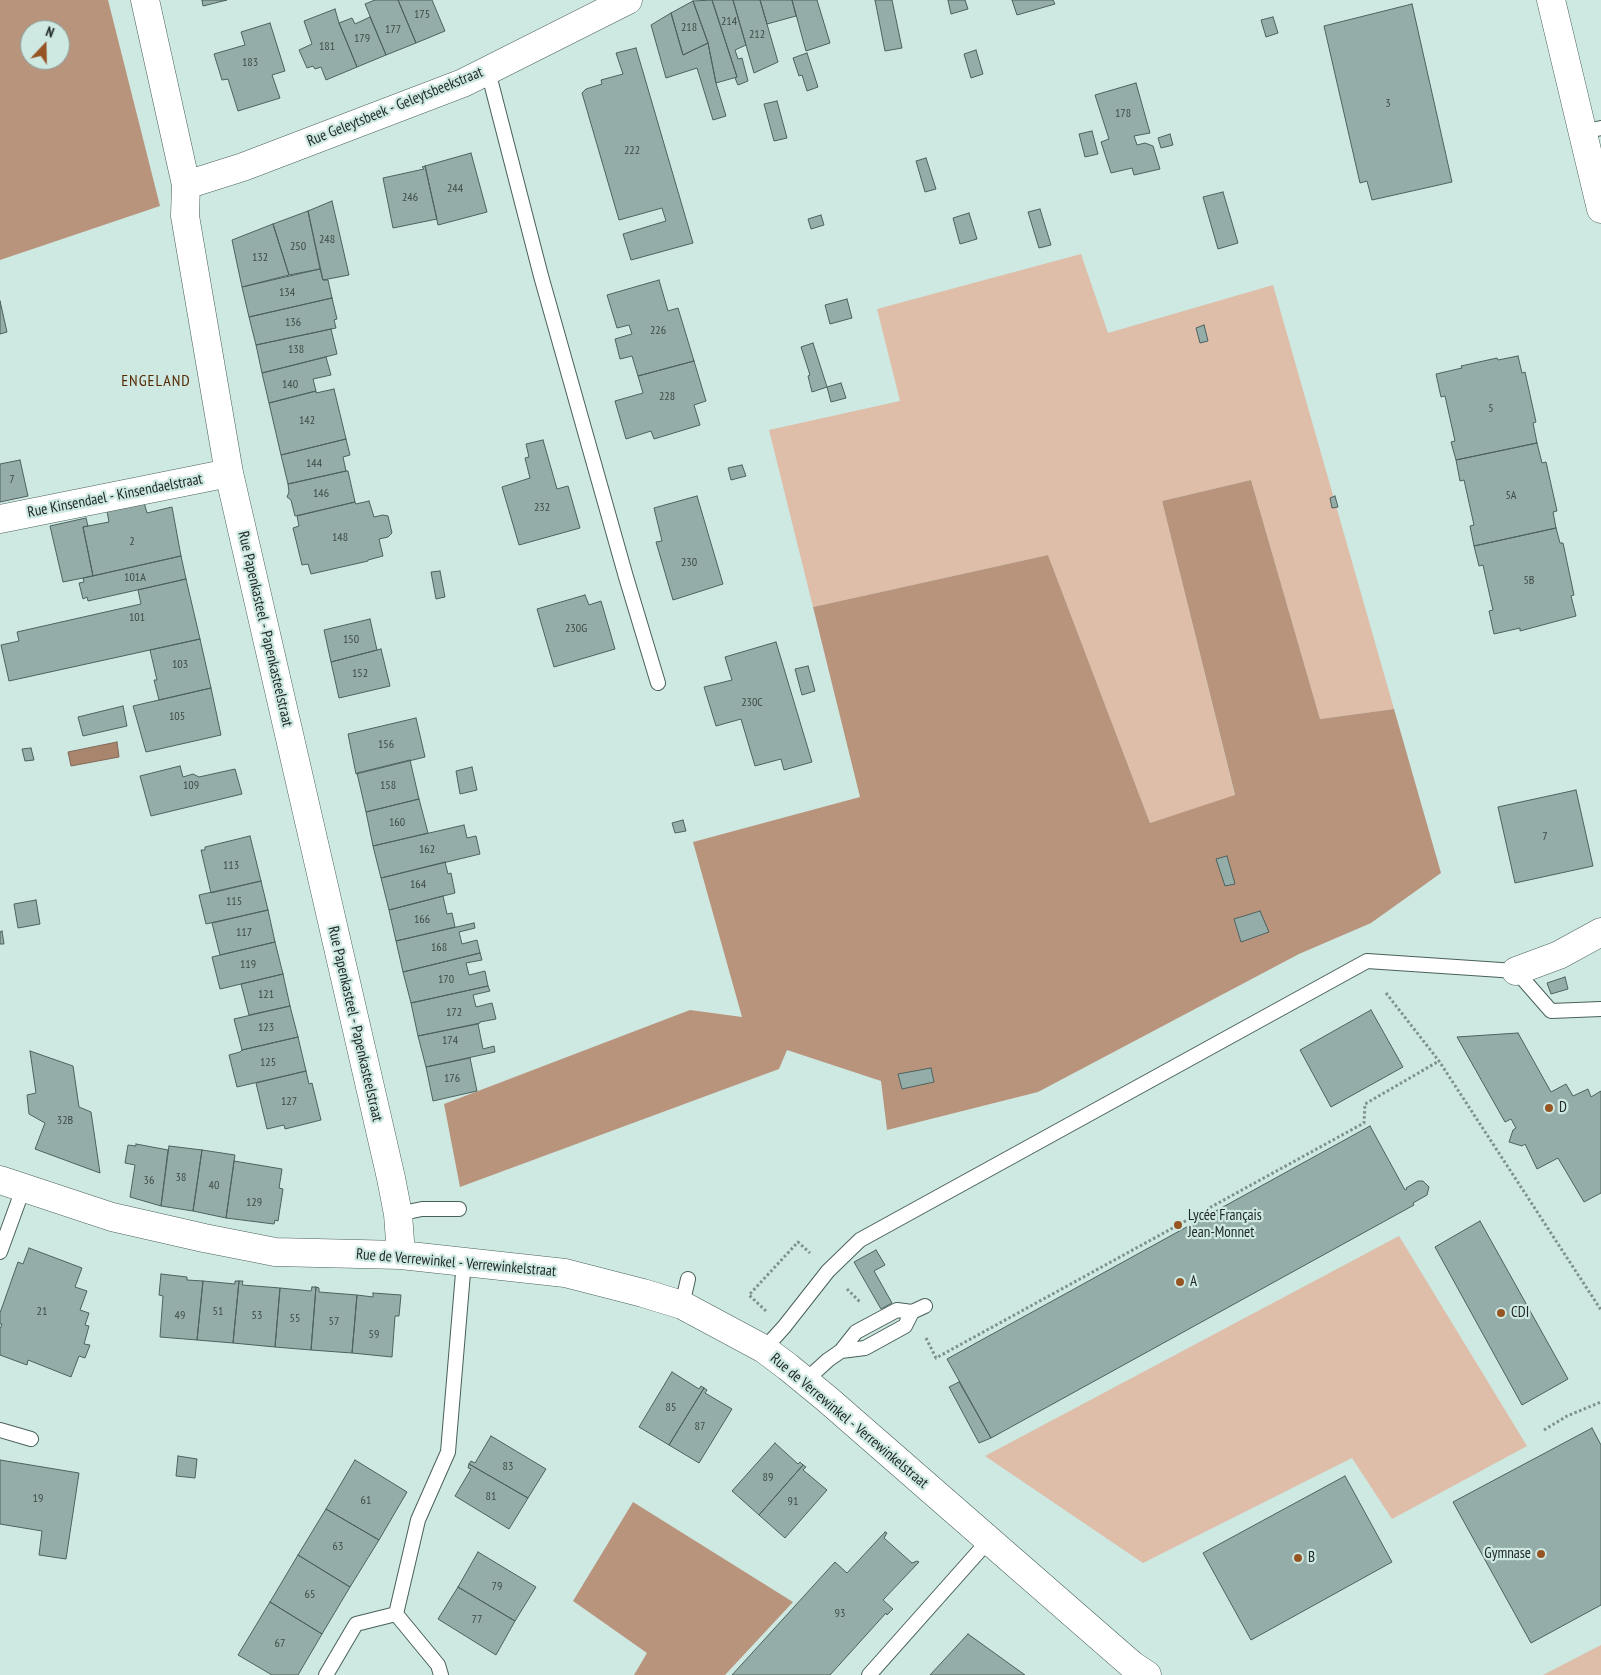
<!DOCTYPE html>
<meta charset="utf-8">
<style>
body{margin:0}
#map{position:relative;width:1601px;height:1675px;overflow:hidden;background:#cee8e2;font-family:"PT Sans Narrow",sans-serif}
canvas{display:block}
.north{position:absolute;left:20px;top:20px;width:50px;height:50px;box-sizing:border-box;background:#cee8e2;border:1px solid #899c98;border-radius:50%;rotate:21deg;font-size:14px;font-weight:700;line-height:20px;text-align:center;color:#212a28}
.north::after{content:'';display:block;margin:auto;width:18px;height:22px;background:#975524;clip-path:polygon(50% 0,100% 100%,50% 72%,0 100%)}
</style>
<div id="map">
<canvas width="1601" height="1675"></canvas>
<div class="north">N</div>
</div>
<script>
const ctx = document.querySelector('canvas').getContext('2d');
ctx.lineJoin = 'round';
function fill(path, color) {
  ctx.fillStyle = color;
  ctx.fill(path, 'evenodd');
}
function shape(rows) {
  const path = new Path2D();
  for (const r of rows) {
    path.moveTo(r[0], r[1]);
    for (let i = 2; i < r.length; i += 2) path.lineTo(r[i], r[i + 1]);
  }
  return path;
}
function stroke(path, color, width, dash) {
  ctx.strokeStyle = color;
  ctx.lineWidth = width;
  ctx.lineCap = dash ? 'butt' : 'round';
  ctx.setLineDash(dash || []);
  ctx.stroke(path);
}
function label(font, color, halo, rows, align = 'center') {
  ctx.font = font + ' "PT Sans Narrow",sans-serif';
  ctx.lineWidth = 4.5;
  ctx.setLineDash([]);
  ctx.textBaseline = 'middle';
  ctx.strokeStyle = halo;
  ctx.fillStyle = color;
  for (const [text, x, y, turn = 0] of rows) {
    ctx.save();
    ctx.translate(x, y);
    ctx.rotate((+turn || 0) * Math.PI / 180);
    ctx.textAlign = isNaN(turn) ? turn : align;
    if (halo) ctx.strokeText(text, 0, 0);
    ctx.fillText(text, 0, 0);
    ctx.restore();
  }
}
const green = shape([
 [1081,254,1108,333,1273,285,1394,709,1320,719,1251,480,1162,501,1235,796,1150,823,1048,555,813,607,769,430,900,401,877,309],
 [1399,1236,1527,1446,1392,1519,1352,1458,1143,1563,985,1456],
 [1601,1645,1601,1675,1543,1675]
]);
const forest = shape([
 [0,0,108,0,160,206,0,260],
 [30,30,60,30,60,60,30,60],
 [1251,480,1320,719,1394,709,1441,873,1371,923,1299,954,1038,1092,887,1130,881,1081,787,1050,779,1069,460,1187,444,1104,690,1010,742,1017,693,842,860,797,813,607,1048,555,1150,823,1235,795,1162,501],
 [633,1502,793,1602,725,1675,634,1675,647,1653,573,1601]
]);
const water = shape([
 [117,742,119,757,71,766,68,752,117,742]
]);
const building = shape([
 [202,0,227,0,203,6,202,0],
 [375,0,398,0,416,43,386,55,365,4,375,0],
 [398,0,432,0,445,31,416,43,398,0],
 [712,0,733,0,746,45,735,50,738,59,742,58,748,81,738,85,735,78,737,77,712,0],
 [712,0,737,77,716,83,708,43,693,1,712,0],
 [733,0,760,0,778,62,754,73,733,0],
 [760,0,792,0,796,16,767,24,760,0],
 [792,0,817,0,830,43,806,51,792,0],
 [875,0,892,0,902,48,885,51,875,0],
 [948,0,965,0,968,9,951,14,948,0],
 [1012,0,1053,0,1055,4,1017,15,1012,0],
 [693,1,708,43,683,55,671,13,693,1],
 [1412,4,1452,182,1372,200,1367,181,1360,183,1324,26,1412,4],
 [335,9,339,23,357,67,326,80,321,67,315,69,313,66,307,68,299,50,312,44,304,21,335,9],
 [671,13,683,55,708,43,716,83,726,116,713,120,697,68,666,78,651,25,671,13],
 [370,17,386,55,357,67,339,23,352,18,355,24,370,17],
 [1273,17,1278,33,1266,37,1261,20,1273,17],
 [270,23,285,71,272,75,280,98,238,111,228,79,222,80,214,54,245,45,241,32,270,23],
 [636,48,693,243,631,260,623,234,666,221,662,208,619,220,582,93,586,89,602,84,601,80,623,74,616,53,636,48],
 [976,50,983,74,971,78,964,54,976,50],
 [807,53,818,87,807,91,802,75,799,76,793,58,807,53],
 [1136,83,1150,133,1134,136,1137,145,1145,143,1153,146,1160,169,1134,175,1132,168,1111,173,1101,142,1109,139,1095,95,1136,83],
 [777,101,787,138,774,141,764,104,777,101],
 [1092,131,1098,154,1085,157,1079,134,1092,131],
 [1170,134,1173,145,1161,148,1158,138,1170,134],
 [471,153,487,212,438,225,425,166,471,153],
 [926,158,936,189,925,192,916,161,926,158],
 [425,166,437,219,393,228,383,178,424,169,422,167,425,166],
 [1223,192,1238,243,1218,249,1203,197,1223,192],
 [332,201,349,275,323,280,308,211,332,201],
 [1040,209,1051,245,1039,248,1028,212,1040,209],
 [308,211,320,269,289,275,273,224,308,211],
 [969,213,977,239,960,244,953,218,969,213],
 [821,215,824,225,811,229,808,219,821,215],
 [273,224,289,275,242,287,232,240,273,224],
 [320,269,323,280,328,280,332,298,249,317,242,287,320,269],
 [659,280,668,311,678,308,694,361,638,376,632,356,620,359,615,339,632,334,629,325,617,328,607,295,659,280],
 [332,298,337,319,334,320,336,328,256,345,249,317,332,298],
 [847,299,852,318,830,324,825,305,847,299],
 [0,301,7,332,0,334,0,301],
 [1204,325,1208,341,1200,343,1196,328,1204,325],
 [331,329,337,354,262,373,256,345,331,329],
 [813,343,827,387,812,392,808,376,810,375,801,347,813,343],
 [1518,356,1522,373,1525,372,1536,422,1533,423,1537,443,1456,460,1451,442,1455,441,1445,396,1441,397,1436,374,1462,368,1461,366,1497,358,1498,360,1518,356],
 [326,357,331,375,313,379,316,391,269,403,262,373,326,357],
 [694,361,706,401,694,405,700,425,654,439,651,431,626,439,615,401,643,393,638,376,694,361],
 [841,383,846,398,831,402,827,387,841,383],
 [334,389,346,439,281,455,269,403,316,391,316,393,334,389],
 [346,439,350,455,343,457,346,471,288,484,281,455,346,439],
 [543,440,557,489,568,486,580,528,519,545,502,487,530,478,525,458,529,457,526,444,543,440],
 [1537,443,1542,463,1546,462,1557,511,1553,512,1556,528,1474,546,1470,526,1474,525,1464,480,1460,481,1456,460,1537,443],
 [20,460,28,496,0,502,0,464,20,460],
 [742,465,746,476,731,480,728,468,742,465],
 [346,471,348,471,355,502,295,516,291,500,287,497,289,492,288,484,346,471],
 [697,496,723,584,673,600,656,542,662,541,654,508,697,496],
 [1335,496,1338,507,1332,508,1330,498,1335,496],
 [143,499,147,513,172,507,181,556,93,576,83,527,109,522,106,506,143,499],
 [369,501,374,517,383,515,388,516,392,533,388,537,379,539,383,556,368,560,368,561,311,574,308,564,302,565,293,528,299,526,297,516,355,502,356,504,369,501],
 [86,518,88,526,83,527,93,576,63,582,50,526,86,518],
 [1556,528,1560,543,1563,543,1574,595,1571,596,1576,616,1520,631,1520,628,1494,634,1489,611,1493,610,1483,565,1479,566,1474,546,1556,528],
 [181,556,186,579,88,601,87,597,83,599,79,583,84,582,83,578,181,556],
 [440,571,445,597,436,599,431,572,440,571],
 [186,579,200,639,9,681,1,645,19,641,17,632,141,604,138,590,186,579],
 [585,595,589,605,601,601,615,649,554,667,537,609,585,595],
 [370,619,377,650,331,662,324,630,370,619],
 [200,639,211,688,159,700,154,680,157,680,150,650,200,639],
 [776,642,812,762,784,770,781,759,755,766,741,719,716,726,704,687,732,680,725,657,776,642],
 [381,649,390,686,339,698,331,662,381,649],
 [808,666,815,691,802,695,795,669,808,666],
 [211,688,221,735,146,752,133,706,211,688],
 [123,706,127,726,83,736,78,717,123,706],
 [416,718,425,757,356,774,348,734,416,718],
 [31,748,34,760,25,761,22,749,31,748],
 [410,760,419,799,366,812,357,773,410,760],
 [180,766,183,777,193,774,199,777,235,769,242,794,151,816,140,776,180,766],
 [472,767,477,790,460,794,456,771,472,767],
 [1576,790,1593,866,1515,883,1498,807,1576,790],
 [419,799,428,833,373,846,366,812,419,799],
 [683,820,686,831,675,833,672,823,683,820],
 [464,825,467,838,476,836,480,854,381,878,373,846,464,825],
 [250,836,261,881,211,893,201,850,205,850,205,847,250,836],
 [1227,856,1235,884,1225,886,1216,859,1227,856],
 [445,862,448,874,451,873,455,893,389,910,381,878,445,862],
 [261,881,268,910,206,924,199,895,261,881],
 [443,896,447,914,452,913,455,927,396,941,389,910,443,896],
 [36,900,40,924,18,928,14,904,36,900],
 [268,910,275,942,220,955,212,923,268,910],
 [1260,911,1269,932,1241,942,1234,919,1260,911],
 [474,923,475,928,459,932,462,944,477,940,480,953,403,972,396,941,474,923],
 [2,931,4,944,0,944,0,932,2,931],
 [275,942,283,974,220,989,212,957,275,942],
 [480,953,482,960,466,963,469,975,485,971,488,986,411,1003,403,972,480,953],
 [283,974,290,1006,249,1015,241,984,283,974],
 [1565,977,1568,989,1551,994,1547,983,1565,977],
 [488,986,490,991,473,995,476,1007,492,1003,496,1019,480,1022,480,1023,418,1036,411,1003,488,986],
 [290,1006,298,1037,242,1050,234,1019,290,1006],
 [1371,1010,1403,1067,1331,1107,1300,1050,1371,1010],
 [478,1024,483,1049,494,1046,495,1052,426,1067,418,1036,478,1024],
 [1518,1033,1551,1092,1566,1084,1573,1096,1588,1089,1591,1097,1601,1091,1601,1193,1584,1202,1558,1158,1537,1169,1525,1144,1522,1146,1509,1142,1513,1130,1516,1128,1511,1119,1505,1122,1457,1037,1518,1033],
 [298,1037,306,1071,237,1087,229,1055,240,1052,242,1050,298,1037],
 [30,1051,73,1066,79,1107,91,1112,100,1173,35,1149,45,1123,29,1114,27,1095,36,1093,30,1051],
 [470,1058,477,1091,433,1101,426,1067,470,1058],
 [931,1068,934,1082,902,1089,898,1074,931,1068],
 [306,1071,309,1084,312,1083,321,1120,285,1129,284,1125,267,1129,256,1083,306,1071],
 [1370,1126,1405,1190,1407,1189,1406,1188,1418,1181,1423,1181,1429,1187,1427,1195,1413,1203,1414,1205,991,1438,947,1359,1370,1126],
 [136,1144,168,1150,161,1206,130,1197,135,1165,125,1163,128,1145,136,1146,136,1144],
 [169,1146,202,1150,193,1211,161,1206,169,1146],
 [202,1150,235,1155,226,1218,193,1211,202,1150],
 [234,1161,282,1169,279,1188,283,1189,278,1221,275,1220,274,1224,226,1218,234,1161],
 [1480,1221,1568,1379,1522,1405,1435,1247,1480,1221],
 [29,1248,82,1268,75,1287,87,1291,80,1310,89,1313,85,1325,89,1326,84,1344,90,1345,85,1358,79,1356,71,1377,28,1360,27,1365,0,1355,0,1329,2,1324,0,1324,0,1313,18,1262,23,1264,29,1248],
 [876,1250,885,1265,874,1271,892,1303,881,1309,854,1262,876,1250],
 [161,1274,187,1277,187,1280,203,1281,197,1340,160,1337,163,1296,159,1295,161,1274],
 [203,1281,235,1284,235,1281,239,1281,233,1343,197,1340,203,1281],
 [239,1281,243,1281,242,1285,280,1288,275,1347,233,1343,239,1281],
 [312,1287,316,1287,311,1350,275,1347,280,1288,311,1291,312,1287],
 [316,1287,319,1288,319,1292,357,1295,352,1353,311,1350,316,1287],
 [373,1293,401,1295,399,1316,395,1316,392,1357,352,1353,357,1295,373,1297,373,1293],
 [672,1372,699,1389,701,1386,704,1388,669,1445,639,1427,672,1372],
 [959,1382,991,1438,979,1443,949,1387,959,1382],
 [704,1388,707,1390,705,1393,732,1409,699,1463,669,1445,704,1388],
 [1592,1428,1601,1445,1601,1605,1531,1643,1453,1502,1592,1428],
 [491,1436,546,1469,528,1498,469,1464,471,1461,475,1463,491,1436],
 [775,1443,798,1464,800,1462,803,1465,759,1515,732,1491,775,1443],
 [178,1456,197,1459,195,1478,176,1476,178,1456],
 [0,1460,79,1473,66,1559,39,1555,42,1531,0,1524,0,1460],
 [355,1460,407,1492,379,1540,326,1509,355,1460],
 [469,1464,528,1498,509,1529,455,1496,471,1469,468,1468,469,1464],
 [803,1465,806,1467,803,1470,827,1490,785,1538,759,1515,803,1465],
 [1345,1476,1392,1562,1251,1640,1203,1553,1345,1476],
 [326,1509,379,1540,350,1587,298,1555,326,1509],
 [885,1532,887,1533,884,1538,912,1563,917,1561,919,1562,883,1600,893,1609,887,1615,886,1613,830,1675,732,1675,835,1562,847,1573,885,1532],
 [478,1552,536,1587,515,1621,458,1587,478,1552],
 [298,1555,350,1587,322,1634,270,1602,298,1555],
 [458,1587,515,1621,496,1655,438,1619,458,1587],
 [270,1602,322,1634,298,1675,272,1675,238,1655,270,1602],
 [968,1634,1025,1675,930,1675,968,1634]
]);
const path = shape([
 [1386,993,1439,1061,1601,1310],
 [847,1289,860,1302],
 [766,1311,749,1295,798,1242,810,1253],
 [926,1338,936,1358,1364,1123,1365,1104,1439,1061],
 [1544,1430,1567,1416,1601,1402]
]);
const service = shape([
 [488,71,541,276,626,577,658,683],
 [1582,132,1601,128],
 [398,1214,422,1209,459,1209],
 [0,1252,23,1189],
 [682,1305,688,1279],
 [764,1349,784,1327,828,1271,860,1240,1367,961,1516,971,1551,1011,1601,1009],
 [841,1351,865,1348,905,1326,912,1312,925,1306],
 [805,1381,828,1360,841,1351,856,1332,897,1310,912,1312],
 [0,1430,31,1439],
 [396,1614,418,1520,448,1452,464,1261],
 [396,1614,438,1665,441,1675],
 [326,1675,356,1624,396,1614],
 [869,1675,989,1540]
]);
const minor = shape([
 [145,0,186,185,185,216,229,473,391,1178,398,1214,401,1255],
 [1551,0,1601,209],
 [186,185,243,167,463,83,628,0],
 [0,519,229,473],
 [1516,971,1559,955,1601,932],
 [0,1180,112,1217,204,1238,275,1252,401,1255,565,1273,643,1293,682,1305,764,1349,788,1367,827,1399,1132,1665,1147,1675]
]);
const markers = [
 [1549,1108,5,"#975524"],
 [1178,1225,5,"#975524"],
 [1180,1282,5,"#975524"],
 [1501,1313,5,"#975524"],
 [1541,1554,5,"#975524"],
 [1298,1558,5,"#975524"]
];
const numberNames = [
 ["175",422,15],
 ["214",729,22],
 ["218",689,28],
 ["177",393,30],
 ["212",757,35],
 ["179",362,39],
 ["181",327,47],
 ["183",250,63],
 ["3",1388,104],
 ["178",1123,114],
 ["222",632,151],
 ["244",455,189],
 ["246",410,198],
 ["248",327,240],
 ["250",298,247],
 ["132",260,258],
 ["134",287,293],
 ["136",293,323],
 ["226",658,331],
 ["138",296,350],
 ["140",290,385],
 ["228",667,397],
 ["5",1491,409],
 ["142",307,421],
 ["144",314,464],
 ["7",12,480],
 ["146",321,494],
 ["5A",1511,496],
 ["232",542,508],
 ["148",340,538],
 ["2",132,542],
 ["230",689,563],
 ["101A",135,578],
 ["5B",1529,581],
 ["101",137,618],
 ["230G",576,629],
 ["150",351,640],
 ["103",180,665],
 ["152",360,674],
 ["230C",752,703],
 ["105",177,717],
 ["156",386,745],
 ["109",191,786],
 ["158",388,786],
 ["160",397,823],
 ["7",1545,837],
 ["162",427,850],
 ["113",231,866],
 ["164",418,885],
 ["115",234,902],
 ["166",422,920],
 ["117",244,933],
 ["168",439,948],
 ["119",248,965],
 ["170",446,980],
 ["121",266,995],
 ["172",454,1013],
 ["123",266,1028],
 ["174",450,1041],
 ["125",268,1063],
 ["176",452,1079],
 ["127",289,1102],
 ["32B",65,1121],
 ["38",181,1178],
 ["36",149,1181],
 ["40",214,1186],
 ["129",254,1203],
 ["21",42,1312],
 ["51",218,1312],
 ["49",180,1316],
 ["53",257,1316],
 ["55",295,1319],
 ["57",334,1322],
 ["59",374,1335],
 ["85",671,1408],
 ["87",700,1427],
 ["83",508,1467],
 ["89",768,1478],
 ["81",491,1497],
 ["19",38,1499],
 ["61",366,1501],
 ["91",793,1502],
 ["63",338,1547],
 ["79",497,1587],
 ["65",310,1595],
 ["93",840,1614],
 ["77",477,1620],
 ["67",280,1644]
];
const streetNames = [
 ["Rue Geleytsbeek - Geleytsbeekstraat",395,107,-22],
 ["Rue Kinsendael - Kinsendaelstraat",115,496,-11],
 ["Rue Papenkasteel - Papenkasteelstraat",265,629,77],
 ["Rue Papenkasteel - Papenkasteelstraat",355,1024,77],
 ["Rue de Verrewinkel - Verrewinkelstraat",456,1263,5],
 ["Rue de Verrewinkel - Verrewinkelstraat",849,1421,40]
];
const poiNames = [
 ["D",1559,1108],
 ["Lycée Français",1188,1216],
 ["Jean-Monnet",1188,1233],
 ["A",1190,1282],
 ["CDI",1511,1313],
 ["Gymnase",1531,1554,"right"],
 ["B",1308,1558]
];
const neighbourhoodNames = [
 ["ENGELAND",156,381]
];
fill(green, '#debda9');
fill(forest, '#b9947d');
fill(water, '#a9856e');
stroke(water, '#806a59', 1);
fill(building, '#95ada8');
stroke(building, '#4c625e', 1);
stroke(service, '#49605b', 16);
stroke(minor, '#49605b', 29);
stroke(path, '#7f918d', 3, [2.5, 2.5]);
stroke(service, '#fff', 14);
stroke(minor, '#fff', 28);
for (const [x, y, r, color] of markers) {
  const dot = new Path2D();
  dot.arc(x, y, r, 0, 2 * Math.PI);
  ctx.fillStyle = color;
  ctx.fill(dot);
  stroke(dot, '#cee8e2', 2);
}
label('12px', '#3e4b48', null, numberNames);
label('15px', '#212a28', '#cee8e2', streetNames);
label('15px', '#212a28', '#cee8e2', poiNames, 'left');
ctx.letterSpacing = '1px';
label('16px', '#562a05', '#cee8e2', neighbourhoodNames);
ctx.letterSpacing = '0px';
</script>
